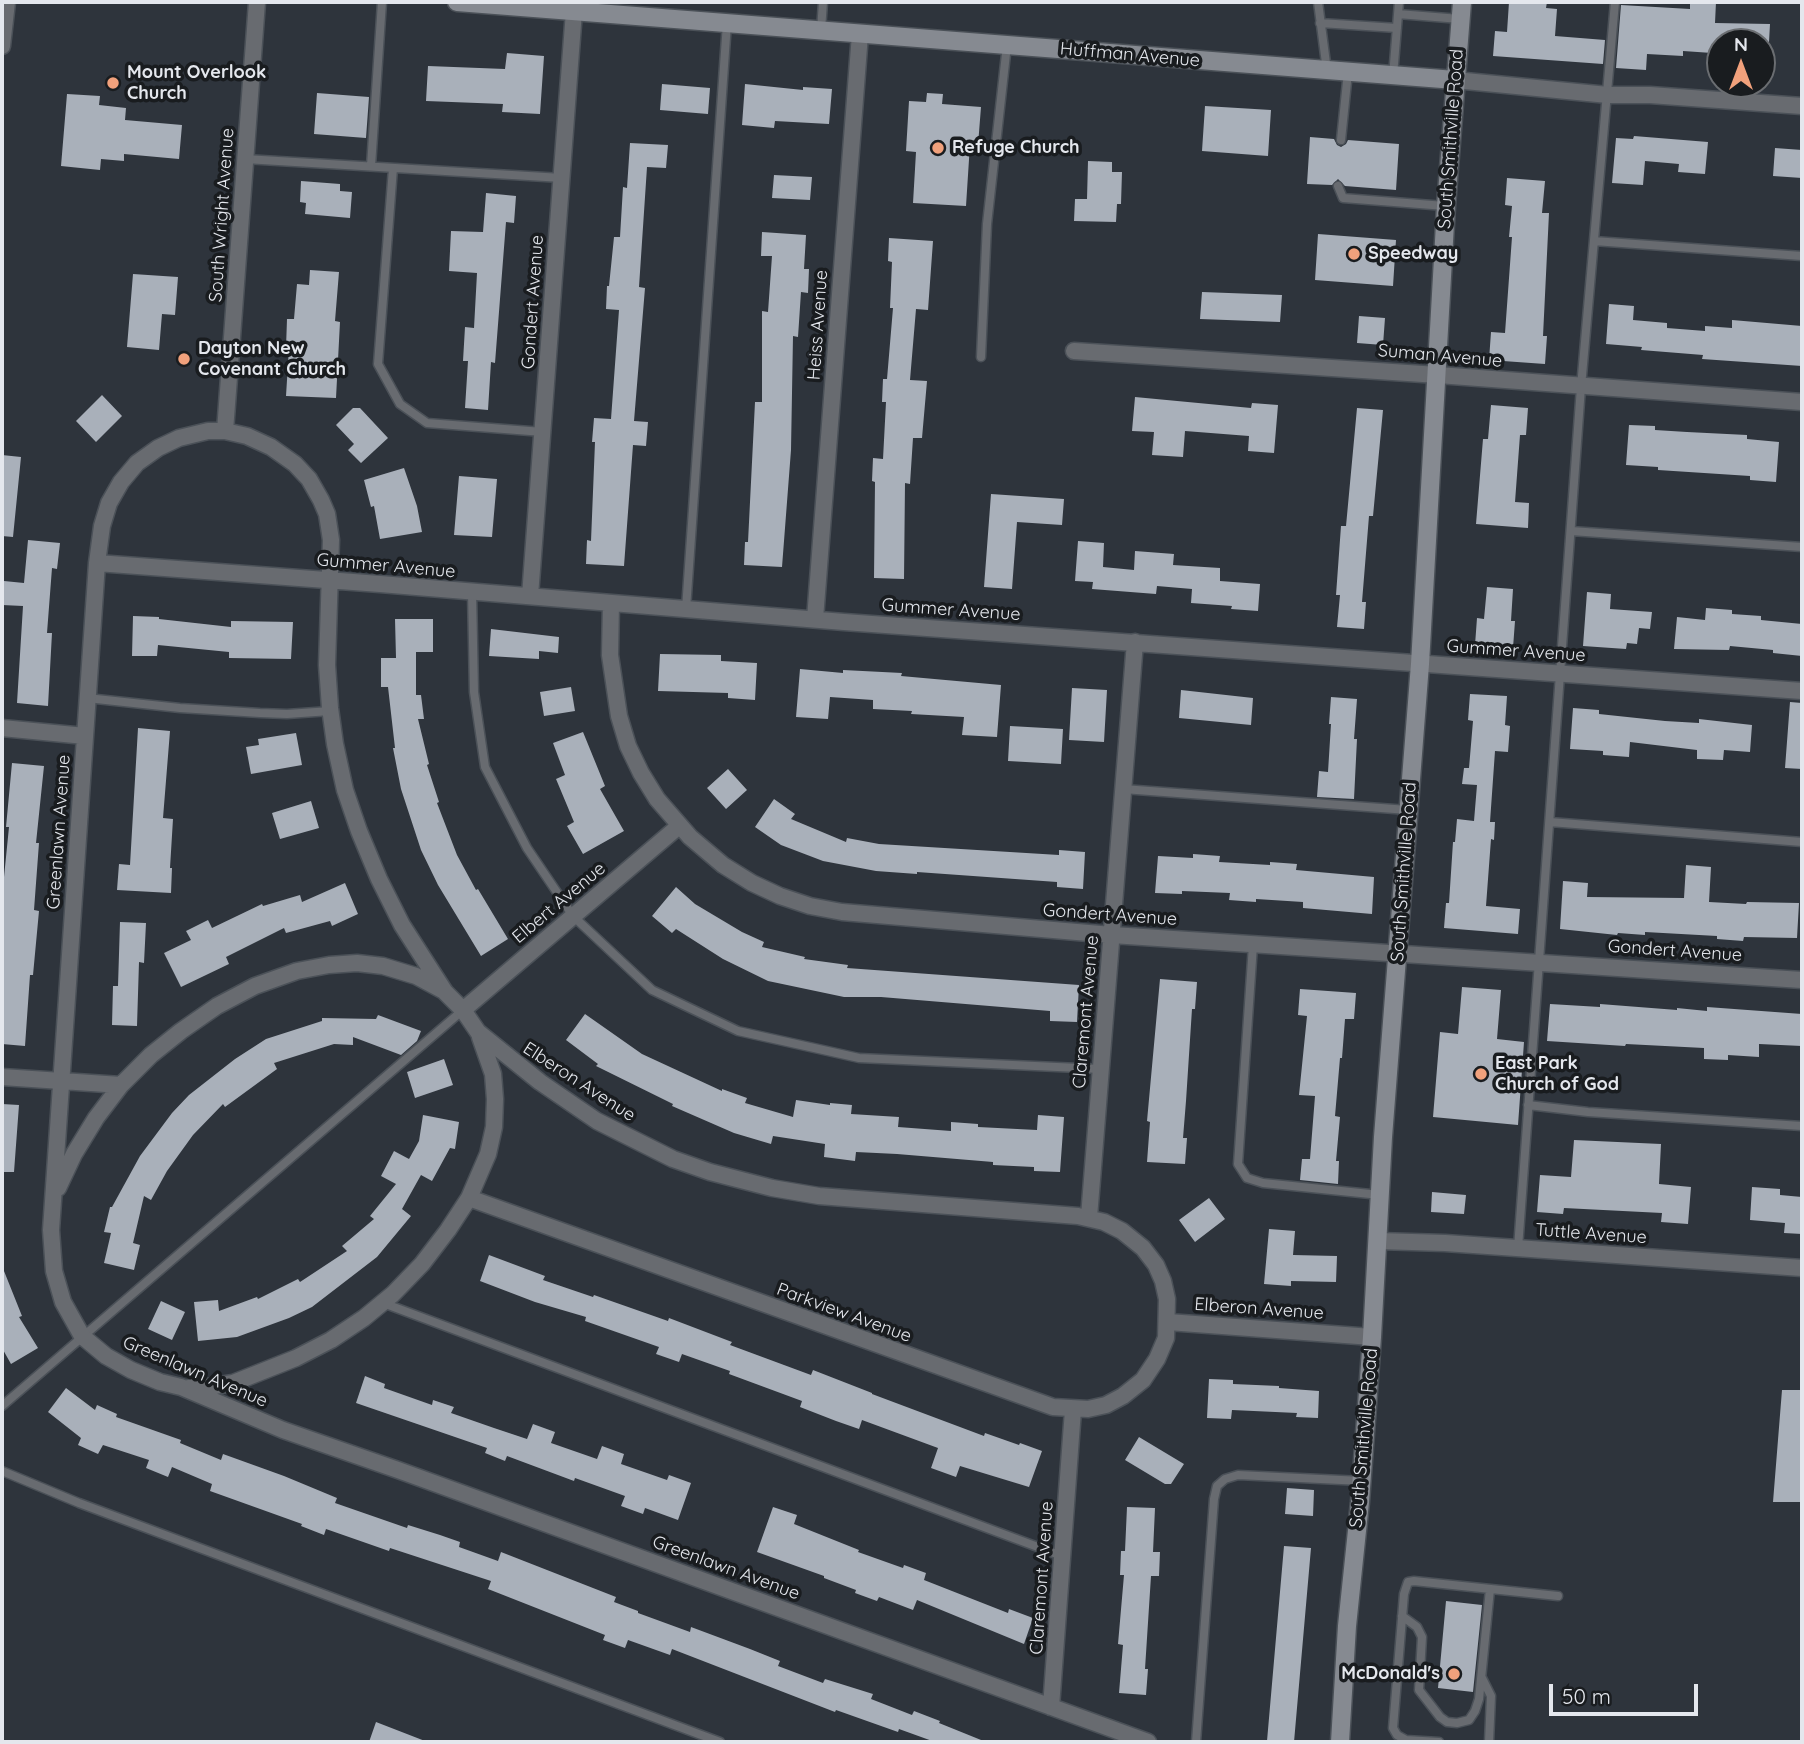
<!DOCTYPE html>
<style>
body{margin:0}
#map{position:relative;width:1804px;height:1744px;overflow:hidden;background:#2e343c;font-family:Quicksand,sans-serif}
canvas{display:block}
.frame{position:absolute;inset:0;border:4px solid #e4e7ed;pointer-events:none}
.north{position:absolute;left:1706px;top:28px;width:70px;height:70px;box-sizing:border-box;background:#191c1f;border:2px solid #6a6d71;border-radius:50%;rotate:0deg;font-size:19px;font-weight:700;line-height:28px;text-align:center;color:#e4e7ed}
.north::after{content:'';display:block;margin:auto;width:24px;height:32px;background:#f1a17c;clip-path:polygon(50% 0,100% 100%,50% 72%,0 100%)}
.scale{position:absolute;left:1549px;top:1684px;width:149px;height:32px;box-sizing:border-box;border:4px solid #e4e7ed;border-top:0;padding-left:9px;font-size:21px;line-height:24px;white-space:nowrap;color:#e4e7ed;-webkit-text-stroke:5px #191c1f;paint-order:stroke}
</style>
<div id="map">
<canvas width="1804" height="1744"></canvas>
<div class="frame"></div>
<div class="north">N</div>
<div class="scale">50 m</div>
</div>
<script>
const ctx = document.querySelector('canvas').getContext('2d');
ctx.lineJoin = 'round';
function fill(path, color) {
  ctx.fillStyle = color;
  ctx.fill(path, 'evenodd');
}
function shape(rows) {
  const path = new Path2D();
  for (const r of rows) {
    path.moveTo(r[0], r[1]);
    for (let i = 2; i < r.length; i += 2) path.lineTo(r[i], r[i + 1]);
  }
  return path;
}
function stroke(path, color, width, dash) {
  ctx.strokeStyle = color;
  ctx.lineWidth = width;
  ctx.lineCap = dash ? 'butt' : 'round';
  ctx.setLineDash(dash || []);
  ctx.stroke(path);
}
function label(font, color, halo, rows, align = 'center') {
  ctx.font = font + ' Quicksand,sans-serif';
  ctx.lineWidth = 7;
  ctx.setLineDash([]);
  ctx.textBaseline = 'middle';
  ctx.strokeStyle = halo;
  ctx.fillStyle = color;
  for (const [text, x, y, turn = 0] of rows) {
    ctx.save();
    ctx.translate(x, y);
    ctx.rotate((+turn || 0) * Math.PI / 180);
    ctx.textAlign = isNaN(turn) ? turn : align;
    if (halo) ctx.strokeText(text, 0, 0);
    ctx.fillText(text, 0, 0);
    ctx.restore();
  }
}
const building = shape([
 [1509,2,1547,2,1546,8,1557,9,1555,36,1605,40,1603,64,1493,56,1495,31,1507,32],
 [1690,2,1716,2,1715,23,1770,24,1769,42,1720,42,1720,51,1712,51,1712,53,1683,51,1683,56,1647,54,1646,70,1616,68,1621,5,1690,9],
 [507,53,544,56,540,114,502,112,503,104,426,101,428,66,505,69],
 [662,84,710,88,708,114,660,110],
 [745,84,803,90,803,87,832,89,829,124,775,121,774,128,742,125],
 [317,93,369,97,366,138,314,134],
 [927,93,943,94,942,104,981,107,978,145,970,144,966,206,913,203,916,152,906,151,909,101,926,102],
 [67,94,100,96,99,105,126,108,125,120,182,125,179,159,124,154,124,161,101,159,100,170,61,166],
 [1205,106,1271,110,1268,156,1202,151],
 [1634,136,1708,142,1705,174,1678,172,1679,164,1645,161,1643,185,1612,183,1616,138,1633,139],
 [1310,137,1334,139,1337,145,1341,147,1346,144,1348,140,1399,144,1396,190,1345,186,1338,179,1332,185,1307,184],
 [630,143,668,145,666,168,647,167,639,287,645,288,634,421,648,422,646,446,633,445,624,566,586,564,587,540,591,541,595,442,592,442,594,418,611,419,619,310,606,309,607,286,609,286,614,237,620,237,623,187,627,188],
 [1775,148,1802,150,1802,178,1773,176],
 [1088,161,1112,162,1112,172,1122,172,1121,204,1117,204,1116,222,1074,221,1075,199,1087,199],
 [774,175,812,177,810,200,772,198],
 [1507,178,1545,181,1542,213,1549,213,1543,336,1547,336,1545,364,1489,360,1491,332,1505,333,1512,237,1509,237,1512,206,1505,205],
 [301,181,340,184,340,191,352,192,350,218,305,214,306,203,300,202],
 [486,193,516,196,514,223,506,222,495,363,491,362,488,410,465,408,468,361,463,361,465,327,474,328,477,273,449,271,451,231,483,232],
 [762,232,806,235,804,269,809,269,808,293,801,292,798,337,793,336,791,450,782,567,744,565,745,542,748,542,755,402,762,402,762,311,768,312,772,256,761,256],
 [1318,234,1396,240,1393,286,1315,280],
 [889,238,933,241,928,310,916,309,910,380,927,381,922,438,913,438,910,484,905,483,904,579,874,578,875,482,872,481,873,458,883,459,886,402,882,402,883,379,887,379,893,308,890,308,892,262,888,261],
 [310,270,339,272,335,321,340,322,336,398,286,396,289,348,286,348,287,319,294,319,297,284,309,285],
 [133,274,178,277,175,315,162,314,159,350,127,347],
 [1202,292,1282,295,1280,322,1200,319],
 [1609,304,1634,306,1633,320,1667,323,1667,328,1705,331,1705,326,1732,328,1732,320,1802,326,1802,366,1702,359,1703,355,1641,350,1642,347,1606,344],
 [1359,316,1385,318,1383,345,1357,343],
 [102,395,122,416,96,442,76,421],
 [1135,397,1251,408,1252,403,1278,405,1274,453,1248,451,1249,436,1185,431,1183,457,1152,455,1154,432,1132,431],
 [1491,405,1528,408,1526,435,1520,435,1515,502,1529,503,1528,528,1476,524,1483,439,1488,439],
 [353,408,360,408,388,438,361,463,348,450,354,444,336,425],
 [1357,408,1383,410,1373,516,1369,516,1362,602,1366,602,1364,629,1337,627,1340,595,1336,595,1341,526,1346,526],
 [1629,425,1655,426,1655,430,1687,432,1747,435,1747,439,1779,442,1776,482,1750,480,1750,476,1658,470,1658,467,1626,465],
 [2,455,21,457,13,537,2,536],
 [404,468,417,506,422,532,380,539,374,506,371,507,364,480],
 [459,476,497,479,492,537,454,535],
 [991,494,1064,499,1062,525,1017,522,1012,589,984,587],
 [28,540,60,543,57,569,52,568,47,633,52,633,48,706,17,703,23,606,2,605,4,581,24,583],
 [1078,541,1104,543,1103,567,1134,570,1135,551,1174,554,1173,565,1220,568,1220,581,1260,584,1258,611,1231,609,1232,606,1191,603,1192,589,1157,586,1156,594,1092,589,1093,582,1075,581],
 [1487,587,1513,589,1511,621,1515,621,1513,648,1475,645,1477,618,1484,619],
 [1587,592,1611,594,1610,609,1652,612,1650,629,1639,628,1637,644,1627,643,1626,649,1583,646],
 [1706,608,1732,610,1732,614,1761,616,1761,620,1802,624,1802,656,1773,653,1773,650,1730,646,1729,650,1674,649,1677,617,1705,620],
 [133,616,159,617,159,619,231,627,231,621,293,622,291,659,229,658,229,652,158,645,157,656,132,656],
 [395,619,433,619,433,652,416,652,416,695,421,695,424,719,418,719,429,764,427,765,439,802,437,803,457,855,476,890,478,889,508,939,481,956,438,885,421,850,401,789,393,748,395,748,388,687,381,687,381,658,396,658],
 [491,629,559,637,558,653,539,651,539,659,489,656],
 [660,654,721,655,721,661,757,663,755,700,728,698,728,693,658,691],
 [800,669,843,673,843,670,902,673,901,676,1001,685,997,737,962,735,964,717,911,714,912,711,873,709,873,700,830,697,828,719,796,717],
 [571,687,575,711,544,716,540,692],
 [1072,688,1107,690,1104,742,1069,740],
 [1181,690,1253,698,1251,725,1179,718],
 [1470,694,1507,696,1505,725,1510,726,1508,752,1495,751,1490,822,1495,822,1494,840,1491,839,1486,906,1520,909,1518,934,1444,928,1446,903,1449,903,1453,842,1455,842,1457,819,1474,821,1477,785,1462,784,1464,768,1469,768,1473,721,1468,720],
 [1331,697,1357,699,1354,739,1357,739,1354,799,1317,797,1319,771,1328,772,1331,724,1329,724],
 [1790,702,1802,703,1802,769,1785,768],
 [1573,708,1599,710,1599,714,1665,721,1699,723,1699,719,1752,725,1750,752,1724,750,1723,760,1697,759,1697,750,1630,742,1629,757,1603,755,1603,751,1570,749],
 [1010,726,1063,729,1061,764,1008,761],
 [138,728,170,731,163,818,173,819,170,868,172,868,171,893,117,890,119,864,130,865],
 [583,732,605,786,600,789,624,831,583,854,567,826,574,822,556,779,565,775,553,743],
 [296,733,302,765,251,774,246,747,259,745,258,739],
 [12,763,44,766,36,843,39,843,34,910,39,911,33,975,30,975,25,1046,2,1044,2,877,4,877,9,827,6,827],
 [728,769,747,790,726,809,707,788],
 [774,799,795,814,791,819,846,842,847,838,879,844,1059,855,1059,850,1085,852,1083,889,1057,887,1057,882,917,872,917,874,876,871,823,861,781,845,755,827],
 [311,801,319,828,280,839,272,813],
 [1193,854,1220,856,1219,862,1270,865,1270,862,1297,864,1296,870,1374,877,1372,914,1303,908,1303,902,1256,899,1256,902,1229,900,1230,893,1182,891,1182,894,1155,893,1158,856,1193,858],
 [1686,865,1711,867,1709,902,1746,904,1747,902,1799,903,1797,938,1744,937,1743,941,1717,939,1717,936,1645,932,1645,935,1618,933,1617,935,1560,929,1563,881,1588,883,1587,897,1684,898],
 [345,883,358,914,332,926,330,921,286,933,284,928,226,957,229,964,181,987,164,953,191,940,186,931,208,920,212,928,262,904,263,906,300,895,302,902],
 [676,887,695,904,742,932,764,942,762,947,805,957,804,959,848,965,847,968,1079,985,1077,1022,1050,1021,1050,1011,881,997,844,997,768,981,723,959,676,929,672,933,652,916],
 [120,922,146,923,144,963,139,962,137,1026,112,1025,113,986,118,986],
 [1160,979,1197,982,1195,1009,1192,1009,1186,1101,1183,1138,1187,1138,1185,1164,1147,1162,1150,1122,1147,1121],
 [1462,987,1501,990,1497,1039,1524,1042,1518,1125,1433,1117,1440,1032,1458,1034],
 [1300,989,1356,993,1354,1019,1345,1019,1342,1058,1340,1058,1335,1116,1340,1117,1336,1161,1339,1161,1338,1184,1300,1180,1302,1159,1310,1159,1315,1096,1299,1095,1307,1016,1298,1015],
 [1550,1004,1600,1007,1600,1004,1677,1010,1677,1008,1707,1011,1707,1007,1802,1014,1802,1046,1759,1044,1759,1057,1728,1055,1728,1060,1704,1059,1704,1048,1626,1044,1625,1046,1547,1041],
 [585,1014,642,1054,722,1091,722,1089,747,1098,745,1103,793,1117,796,1100,830,1105,830,1103,852,1105,851,1114,899,1117,898,1127,951,1131,951,1122,978,1124,978,1127,1037,1130,1038,1115,1064,1117,1060,1172,1034,1171,1034,1167,993,1165,993,1162,897,1154,856,1152,855,1161,824,1157,825,1144,773,1136,771,1144,734,1133,672,1106,673,1104,596,1066,598,1064,566,1040],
 [378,1015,421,1031,417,1041,401,1055,353,1037,353,1045,334,1044,274,1063,277,1069,225,1107,223,1104,193,1135,167,1171,151,1200,144,1196,133,1243,140,1245,134,1270,104,1263,111,1233,104,1232,110,1207,112,1207,140,1156,172,1113,189,1095,235,1059,266,1039,322,1021,322,1018,376,1019],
 [444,1059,453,1085,415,1098,407,1072],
 [2,1104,19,1105,14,1172,2,1172],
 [423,1115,459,1122,455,1149,450,1148,432,1181,421,1175,402,1209,411,1216,377,1257,312,1307,289,1318,237,1337,198,1341,194,1302,218,1300,219,1311,257,1297,258,1299,298,1279,300,1282,347,1251,342,1246,374,1219,370,1216,396,1184,381,1176,394,1151,409,1159,419,1141],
 [1574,1140,1661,1144,1659,1184,1691,1187,1688,1224,1661,1222,1662,1213,1564,1208,1563,1214,1537,1212,1540,1175,1571,1177],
 [1752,1187,1780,1189,1780,1195,1802,1197,1802,1234,1784,1233,1785,1223,1750,1220],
 [1432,1192,1466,1195,1464,1214,1431,1212],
 [1209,1198,1225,1219,1195,1242,1179,1220],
 [1269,1229,1295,1231,1293,1255,1337,1256,1336,1282,1291,1281,1291,1286,1264,1284],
 [489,1255,545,1276,543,1280,593,1297,594,1295,668,1321,669,1318,732,1342,730,1345,811,1375,813,1370,872,1393,872,1394,984,1436,985,1433,1019,1445,1020,1443,1042,1451,1029,1487,960,1466,956,1477,931,1468,938,1448,862,1420,859,1429,836,1421,800,1407,802,1401,729,1374,730,1371,682,1354,679,1362,656,1354,659,1347,585,1321,586,1317,535,1302,480,1281],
 [2,1266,22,1316,19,1317,38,1348,11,1364,2,1348],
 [161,1301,185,1312,172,1340,148,1329],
 [365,1376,385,1384,384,1388,432,1405,433,1400,454,1407,451,1413,494,1428,527,1439,533,1424,555,1432,551,1443,597,1459,602,1446,624,1454,621,1464,667,1480,669,1475,691,1483,678,1520,645,1508,643,1514,621,1506,625,1496,575,1478,574,1481,507,1456,505,1461,485,1453,487,1448,356,1403],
 [1209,1379,1233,1380,1233,1384,1279,1386,1279,1388,1319,1391,1318,1418,1296,1417,1297,1413,1232,1410,1231,1419,1207,1418],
 [66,1388,95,1410,97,1405,117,1414,116,1417,181,1440,180,1443,221,1460,223,1454,284,1476,337,1498,335,1503,407,1528,408,1525,440,1535,460,1542,459,1547,498,1561,501,1552,616,1597,614,1602,638,1611,638,1613,690,1632,691,1627,750,1649,780,1661,778,1666,823,1683,825,1679,873,1694,871,1699,912,1715,914,1711,940,1721,939,1723,986,1742,935,1742,899,1729,898,1732,836,1710,835,1712,672,1649,670,1655,628,1640,625,1648,603,1640,605,1635,488,1589,491,1581,390,1548,389,1551,326,1529,324,1535,301,1526,302,1524,210,1491,212,1484,172,1467,168,1477,146,1468,149,1460,103,1445,98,1454,78,1445,81,1438,48,1412],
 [1782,1390,1802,1390,1802,1502,1773,1502],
 [1139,1437,1184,1464,1171,1484,1165,1484,1125,1460],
 [1287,1488,1314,1490,1313,1516,1285,1514],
 [773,1507,797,1515,794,1524,859,1550,858,1552,903,1568,904,1565,926,1573,924,1580,1008,1613,1009,1609,1033,1618,1024,1644,917,1600,913,1610,879,1597,877,1601,855,1593,856,1590,824,1578,824,1576,757,1552],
 [1127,1507,1155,1508,1153,1552,1160,1552,1159,1576,1151,1576,1145,1669,1148,1669,1146,1695,1119,1693,1123,1645,1118,1644,1124,1575,1120,1575,1121,1551,1125,1551],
 [1284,1546,1311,1548,1294,1742,1267,1741],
 [1446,1601,1482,1605,1473,1692,1438,1688],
 [376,1722,425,1741,425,1742,369,1742]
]);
const lane = shape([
 [1318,2,1327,71],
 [1398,14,1460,19],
 [1320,23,1397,28],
 [821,30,823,2],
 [1393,76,1399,2],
 [1341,140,1348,72],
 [245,159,562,178],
 [371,166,382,2],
 [393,168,378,364,400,404,427,423,543,432],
 [1338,186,1343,198,1445,206],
 [1594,241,1802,256],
 [981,357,987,224,1007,45],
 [1571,531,1802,547],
 [472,592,474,692,485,767,527,848,573,916,652,990,738,1031,859,1058,1101,1069],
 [686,609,727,23],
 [87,698,180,708,260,713,287,714,330,711],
 [1123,789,1408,810],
 [1550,822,1802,842],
 [1253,945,1238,1164,1247,1178,1263,1183,1380,1195],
 [1528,1105,1588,1112,1802,1126],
 [1518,1248,1581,387,1615,2],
 [383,1303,1062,1556],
 [2,1406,463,1010],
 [2,1471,79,1503,720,1742],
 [1402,1616,1417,1627,1422,1637,1419,1690,1440,1717,1447,1722,1457,1723,1469,1720,1475,1711,1479,1699,1490,1589],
 [1482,1678,1491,1696,1489,1742],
 [1196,1742,1214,1499,1217,1486,1225,1479,1238,1475,1362,1481],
 [1439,1742,1406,1740,1397,1735,1393,1728,1404,1594,1408,1582,1414,1581,1558,1596]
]);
const street = shape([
 [2,46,7,2],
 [1455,80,1608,95,1650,95,1802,106],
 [1074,351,1438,375,1802,402],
 [225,431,257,2],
 [97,563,380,584,844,622,1802,691],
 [530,596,574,11],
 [611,603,610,655,619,716,628,746,641,773,657,799,690,837,723,865,752,883,780,896,810,906,842,912,1112,935,1802,980],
 [815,619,860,34],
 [2,728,85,736],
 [463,1010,679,826],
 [2,1077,121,1085],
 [58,1188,74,1154,96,1118,121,1085,151,1055,181,1031,217,1006,255,986,297,971,329,965,357,963,383,966,416,976,442,990],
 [469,1198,1053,1407,1088,1409,1106,1405,1123,1396,1143,1380,1157,1359,1166,1338,1167,1299,1163,1281,1156,1265,1143,1248,1122,1231,1104,1222,1078,1216,819,1196,772,1188,710,1172,673,1159,597,1121,540,1082,478,1032,463,1010,445,992,402,925,379,879,359,831,345,790,335,744,330,708,327,665,331,540,327,514,321,500,309,479,295,464,271,447,247,436,225,431,208,431,179,438,158,448,137,463,121,482,109,503,102,526,97,563,51,1230,54,1271,63,1302,82,1336,106,1356,131,1370,160,1382,181,1387,283,1430,398,1470,1148,1742],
 [1089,1217,1135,642],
 [1378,1241,1445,1243,1802,1268],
 [1168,1322,1372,1337],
 [188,1388,201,1388,233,1383,296,1358,331,1340,364,1318,393,1294,422,1264,448,1230,469,1198,488,1154,494,1127,495,1099,493,1074,480,1037],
 [1051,1707,1073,1410]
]);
const secondary = shape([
 [457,2,1455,80],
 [1340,1742,1347,1626,1360,1502,1372,1337,1383,1137,1420,664,1446,206,1462,2]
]);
const markers = [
 [113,83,7,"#f1a17c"],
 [938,148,7,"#f1a17c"],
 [1354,254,7,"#f1a17c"],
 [184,359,7,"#f1a17c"],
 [1481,1074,7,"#f1a17c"],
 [1454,1674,7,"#f1a17c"]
];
const streetNames = [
 ["Huffman Avenue",1130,55,5],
 ["South Smithville Road",1451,139,-86],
 ["South Wright Avenue",222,215,-86],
 ["Gondert Avenue",533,302,-86],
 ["Heiss Avenue",818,325,-86],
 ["Suman Avenue",1440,356,5],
 ["Gummer Avenue",386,566,5],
 ["Gummer Avenue",951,610,4],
 ["Gummer Avenue",1516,651,4],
 ["Greenlawn Avenue",59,832,-86],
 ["South Smithville Road",1404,872,-86],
 ["Elbert Avenue",559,903,-40],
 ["Gondert Avenue",1110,915,4],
 ["Gondert Avenue",1675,951,4],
 ["Claremont Avenue",1086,1012,-85],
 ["Elberon Avenue",579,1082,33],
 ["Tuttle Avenue",1591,1234,4],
 ["Elberon Avenue",1259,1309,4],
 ["Parkview Avenue",844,1313,20],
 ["Greenlawn Avenue",195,1372,23],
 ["South Smithville Road",1364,1438,-85],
 ["Greenlawn Avenue",726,1568,20],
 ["Claremont Avenue",1042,1578,-86]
];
const poiNames = [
 ["Mount Overlook",127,73],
 ["Church",127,94],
 ["Refuge Church",952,148],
 ["Speedway",1368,254],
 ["Dayton New",198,349],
 ["Covenant Church",198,370],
 ["East Park",1495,1064],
 ["Church of God",1495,1085],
 ["McDonald's",1440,1674,"right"]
];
fill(building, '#a9b0ba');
stroke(lane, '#4b5158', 11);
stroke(street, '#4b5158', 19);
stroke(secondary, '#4b5158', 21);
stroke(lane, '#686b70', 8);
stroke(street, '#686b70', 16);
stroke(secondary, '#868a91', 18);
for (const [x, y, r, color] of markers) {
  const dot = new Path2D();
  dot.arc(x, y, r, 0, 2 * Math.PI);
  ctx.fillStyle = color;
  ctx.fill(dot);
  stroke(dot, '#191c1f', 2.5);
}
label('18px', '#e4e7ed', '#191c1f', streetNames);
label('bold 18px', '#e4e7ed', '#191c1f', poiNames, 'left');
</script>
